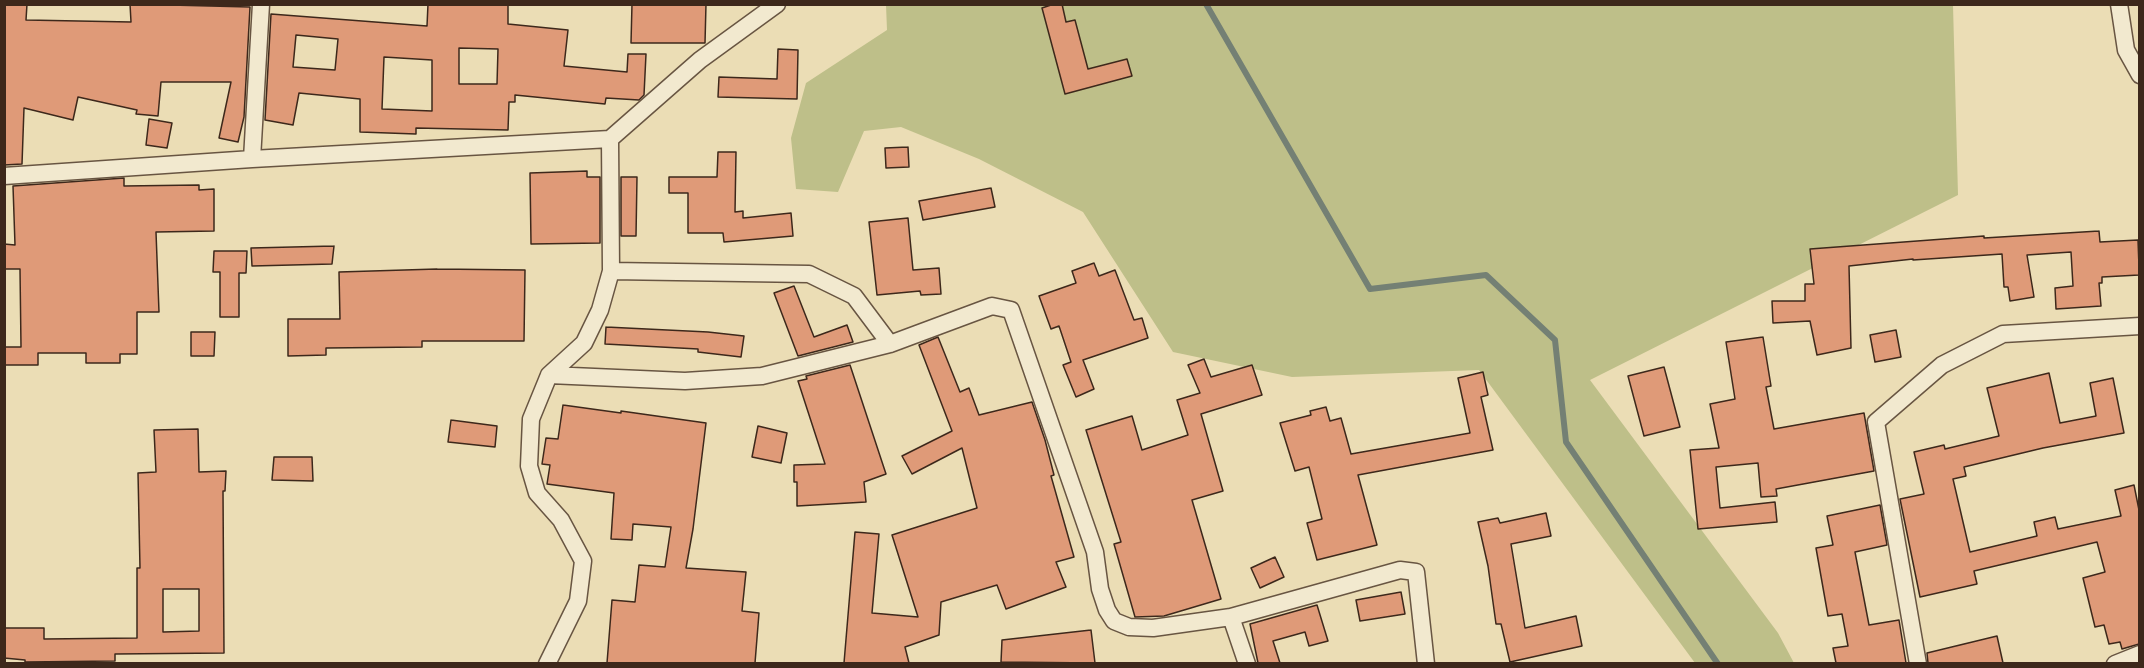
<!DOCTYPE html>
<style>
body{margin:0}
#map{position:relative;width:2144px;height:668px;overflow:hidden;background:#ebddb5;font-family:Cardo,serif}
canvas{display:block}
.frame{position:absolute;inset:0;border:6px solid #3d281b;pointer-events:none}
</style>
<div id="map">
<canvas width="2144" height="668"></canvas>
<div class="frame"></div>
</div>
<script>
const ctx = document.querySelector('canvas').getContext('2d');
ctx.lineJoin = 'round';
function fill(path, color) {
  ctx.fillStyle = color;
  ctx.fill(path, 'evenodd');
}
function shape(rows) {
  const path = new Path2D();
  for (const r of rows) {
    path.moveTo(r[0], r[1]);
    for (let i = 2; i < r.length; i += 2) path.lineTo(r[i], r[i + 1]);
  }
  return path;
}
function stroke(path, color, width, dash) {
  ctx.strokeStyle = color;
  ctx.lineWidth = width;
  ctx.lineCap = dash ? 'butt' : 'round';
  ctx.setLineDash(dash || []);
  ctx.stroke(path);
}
const green = shape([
 [886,5,1953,5,1958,195,1590,380,1778,633,1794,663,1695,663,1479,370,1292,377,1173,352,1083,212,979,159,901,127,864,131,838,192,796,189,791,138,806,83,887,30]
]);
const stream = shape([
 [1206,4,1370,289,1486,275,1555,340,1566,442,1718,664]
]);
const building = shape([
 [4,4,27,4,26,20,131,22,130,4,250,7,244,117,238,142,219,138,231,82,161,82,158,116,136,114,137,110,78,97,73,120,24,108,22,164,4,165,4,4],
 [428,4,508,4,508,24,568,30,564,66,627,72,628,54,646,54,644,95,639,100,606,98,605,104,515,95,515,102,509,102,508,130,416,128,416,134,360,132,360,99,299,93,293,125,265,120,271,14,427,26,428,4],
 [296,35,338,39,335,70,293,67,296,35],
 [459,48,498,49,497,84,459,84,459,48],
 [384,57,432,60,432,111,382,109,384,57],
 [632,4,706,4,705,43,631,43,632,4],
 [1054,4,1062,4,1066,22,1075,20,1088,69,1127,59,1132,76,1065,94,1042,8,1054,4],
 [778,49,798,50,797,99,718,97,719,77,777,79,778,49],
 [149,119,172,123,167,148,146,145,149,119],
 [908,147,909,167,886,168,885,148,908,147],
 [718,152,736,152,735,212,743,211,743,218,791,213,793,236,724,242,723,233,688,233,688,193,669,193,669,177,717,177,718,152],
 [587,171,587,177,600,177,600,243,531,244,530,173,587,171],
 [621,177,637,177,636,236,621,236,621,177],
 [124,178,124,186,199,185,199,190,214,189,214,231,156,232,159,312,137,312,137,354,120,354,120,363,86,363,86,353,38,353,38,365,4,365,4,347,21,347,20,269,4,269,4,244,15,245,13,186,124,178],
 [991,188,995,207,923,220,919,201,991,188],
 [908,218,913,270,939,268,941,294,921,295,920,291,877,295,869,222,908,218],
 [2099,231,2100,242,2138,240,2139,267,2139,275,2102,277,2102,283,2099,283,2101,306,2056,309,2055,288,2073,286,2071,252,2027,255,2034,297,2010,301,2008,287,2004,287,2002,254,1913,260,1913,259,1849,266,1851,348,1817,355,1810,321,1773,323,1772,301,1805,301,1805,284,1814,284,1810,249,1984,236,1984,238,2099,231],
 [334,246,332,264,252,266,251,248,334,246],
 [214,251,247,251,246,273,239,273,239,317,220,317,220,272,213,272,214,251],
 [1094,263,1099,276,1115,270,1134,320,1142,318,1148,338,1083,360,1094,389,1076,397,1063,365,1071,362,1059,326,1051,329,1039,296,1076,283,1072,271,1094,263],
 [437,269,525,270,524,341,422,341,422,347,326,348,326,355,288,356,288,319,340,319,339,272,437,269],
 [794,286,814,337,847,325,853,342,798,356,774,293,794,286],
 [606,327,708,332,744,336,741,357,698,352,698,349,605,344,606,327],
 [1896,330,1901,357,1875,362,1870,335,1896,330],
 [191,332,215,332,214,356,191,356,191,332],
 [938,337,960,392,969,388,979,415,1032,402,1045,440,1054,475,1051,476,1074,557,1056,562,1066,587,1006,609,997,585,941,602,939,635,905,647,909,663,844,663,855,532,879,534,872,613,918,617,892,535,977,508,962,448,912,474,902,456,952,431,919,345,938,337],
 [1763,337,1771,386,1766,387,1774,429,1864,413,1874,471,1776,489,1777,496,1761,497,1758,463,1716,467,1720,508,1775,502,1777,522,1698,529,1690,450,1719,448,1710,404,1735,399,1726,342,1763,337],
 [1204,359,1211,377,1252,365,1262,395,1201,414,1223,491,1192,500,1221,599,1164,616,1135,617,1114,544,1121,542,1086,430,1132,416,1142,450,1188,435,1177,400,1200,393,1188,365,1204,359],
 [850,365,886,474,864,482,866,502,797,506,797,482,794,482,794,465,825,464,798,381,807,379,806,376,850,365],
 [1664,367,1680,427,1644,436,1628,376,1664,367],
 [1483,372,1488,395,1481,397,1493,450,1358,475,1377,545,1317,560,1307,523,1322,519,1309,467,1295,471,1280,423,1311,415,1310,411,1326,407,1330,421,1341,418,1351,454,1470,433,1458,378,1483,372],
 [2049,373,2060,423,2096,416,2090,383,2113,378,2124,433,2043,448,1964,467,1966,476,1953,479,1970,552,2037,536,2034,522,2055,517,2058,529,2121,516,2115,490,2134,485,2139,510,2139,644,2122,649,2120,642,2109,644,2104,625,2095,627,2083,578,2105,572,2097,542,1974,571,1977,584,1920,597,1900,499,1924,494,1914,452,1944,445,1945,449,1999,436,1987,388,2049,373],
 [563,405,621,413,621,411,706,423,693,529,686,568,746,572,742,611,759,613,755,663,607,663,612,600,635,602,639,565,665,567,671,527,633,524,632,540,611,539,614,493,547,484,550,465,542,464,546,438,558,439,563,405],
 [451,420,497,426,495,447,448,442,451,420],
 [758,426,787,433,781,463,752,457,758,426],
 [198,429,199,472,226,471,225,491,223,491,224,653,115,654,115,661,25,662,25,660,4,658,4,628,44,628,44,639,137,638,137,568,140,568,138,473,156,472,154,430,198,429],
 [163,589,199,589,199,631,163,632,163,589],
 [274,457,312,457,313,481,272,480,274,457],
 [1880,505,1887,545,1855,552,1869,625,1899,620,1906,663,1836,663,1833,648,1848,646,1842,614,1828,616,1816,548,1833,545,1827,516,1880,505],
 [1546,513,1551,536,1511,544,1525,628,1576,616,1582,646,1510,662,1501,624,1496,624,1488,566,1478,522,1498,518,1500,523,1546,513],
 [1275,557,1284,577,1260,588,1251,568,1275,557],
 [1401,592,1405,614,1360,621,1356,600,1401,592],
 [1317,605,1328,641,1309,646,1305,632,1273,641,1280,663,1258,663,1250,624,1317,605],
 [1091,630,1095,663,1001,662,1002,640,1091,630],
 [1997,636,2003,663,1928,663,1927,653,1997,636]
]);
const street = shape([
 [2119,4,2126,50,2140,75],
 [252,159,261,4],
 [4,176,252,159,610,139,700,60,777,4],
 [611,271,809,274,854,296,890,344],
 [549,375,685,381,762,376,890,344,992,306,1011,310,1095,552,1100,589,1107,610,1114,621,1129,627,1153,628,1231,617,1400,570,1416,572,1426,664],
 [1231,617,1247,664],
 [547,664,578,601,583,561,561,520,537,493,529,466,531,419,549,375,584,343,600,310,611,271,610,139],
 [1918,664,1876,422,1942,365,2003,334,2140,326],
 [2115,664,2140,654]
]);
fill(green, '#bebf89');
stroke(stream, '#748074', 6);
fill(building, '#df9a78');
stroke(building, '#3d281b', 1.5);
stroke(street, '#685542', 19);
stroke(street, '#f2e9cf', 16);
</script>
